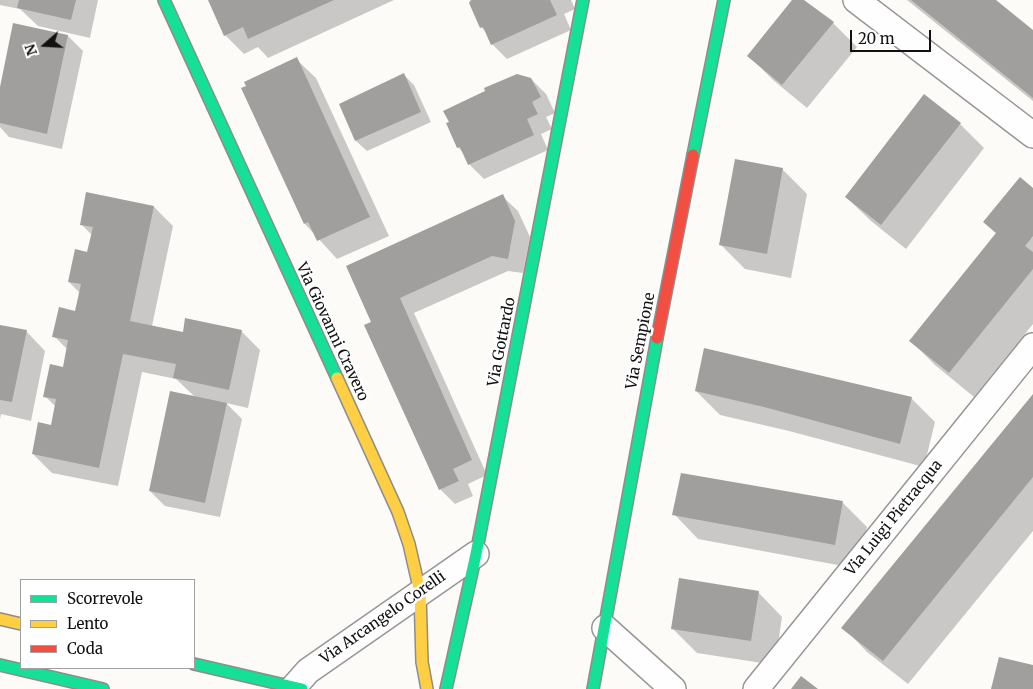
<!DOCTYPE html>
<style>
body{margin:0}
#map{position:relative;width:1033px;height:689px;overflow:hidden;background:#fcfbf8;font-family:Merriweather,serif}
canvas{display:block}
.legend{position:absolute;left:20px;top:579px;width:175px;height:90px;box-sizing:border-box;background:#fff;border:1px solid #a0a0a0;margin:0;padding:6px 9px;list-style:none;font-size:15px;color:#111}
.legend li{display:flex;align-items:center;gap:10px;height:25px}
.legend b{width:25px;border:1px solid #a0a0a0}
.north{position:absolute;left:20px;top:20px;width:50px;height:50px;-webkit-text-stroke:4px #fff;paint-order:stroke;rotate:251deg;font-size:14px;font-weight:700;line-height:20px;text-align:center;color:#111}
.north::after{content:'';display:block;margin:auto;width:18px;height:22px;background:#111;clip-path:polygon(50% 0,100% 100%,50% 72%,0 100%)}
.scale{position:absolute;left:850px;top:30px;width:81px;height:22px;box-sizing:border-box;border:2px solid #111;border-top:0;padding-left:6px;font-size:15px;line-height:18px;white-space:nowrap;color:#111;-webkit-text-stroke:4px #fff;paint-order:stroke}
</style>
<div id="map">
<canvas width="1033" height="689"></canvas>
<ul class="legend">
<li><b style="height:6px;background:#16e098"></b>Scorrevole</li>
<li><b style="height:6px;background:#ffcf43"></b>Lento</li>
<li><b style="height:6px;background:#f24e42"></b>Coda</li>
</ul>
<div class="north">N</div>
<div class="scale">20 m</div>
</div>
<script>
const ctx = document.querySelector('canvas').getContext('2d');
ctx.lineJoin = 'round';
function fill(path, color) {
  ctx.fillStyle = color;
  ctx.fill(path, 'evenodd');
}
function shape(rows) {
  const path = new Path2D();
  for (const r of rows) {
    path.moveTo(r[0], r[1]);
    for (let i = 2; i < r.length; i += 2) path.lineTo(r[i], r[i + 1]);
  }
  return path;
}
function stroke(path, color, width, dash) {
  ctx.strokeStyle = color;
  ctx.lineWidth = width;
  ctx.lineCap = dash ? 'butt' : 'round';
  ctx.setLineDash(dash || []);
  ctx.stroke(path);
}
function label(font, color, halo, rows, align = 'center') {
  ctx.font = font + ' Merriweather,serif';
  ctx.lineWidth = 5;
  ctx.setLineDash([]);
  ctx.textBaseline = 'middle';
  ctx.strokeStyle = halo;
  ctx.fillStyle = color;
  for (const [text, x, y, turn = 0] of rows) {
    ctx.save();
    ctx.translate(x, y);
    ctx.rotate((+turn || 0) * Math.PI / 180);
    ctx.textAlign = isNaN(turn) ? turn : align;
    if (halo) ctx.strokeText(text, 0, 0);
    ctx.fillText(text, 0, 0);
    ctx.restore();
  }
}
const shadow = shape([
 [0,0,98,0,90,38,38,26,20,9,0,5],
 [209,0,394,0,268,58,258,47,244,54,225,35],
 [472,0,571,0,575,9,564,14,571,30,507,59,492,44,487,33,481,27],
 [794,0,802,0,833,23,857,47,807,108,773,80,749,56],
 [907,0,994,0,1033,31,1033,101],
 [68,36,83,51,62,149,9,137,0,127,0,93],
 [296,59,316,78,389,236,337,259,305,224,243,89],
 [404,75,414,85,431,122,367,151,356,141,340,104],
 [531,79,546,94,555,113,546,117,552,129,541,134,548,150,484,179,469,164,464,154,458,147],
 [960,124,984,148,906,249,871,221,846,197],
 [782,169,807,194,791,278,745,269,721,245],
 [1033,190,1033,324,974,397,935,365,911,341,997,234,985,222],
 [502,196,518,211,530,237,523,273,508,271,414,313,487,475,468,484,473,496,455,504,440,489,373,323],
 [154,207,173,226,152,326,184,333,241,331,260,350,248,408,226,403,242,419,220,517,165,506,150,491,195,397,176,379,142,372,118,486,52,473,33,454,52,426,56,407,45,396,64,368,68,350,54,336,76,312,80,293,69,282,88,254,92,235,81,224],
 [0,326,26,331,45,351,31,421,1,414,0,419],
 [696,391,911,398,935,422,924,467,789,431,720,415],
 [1033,396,1033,531,908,684,867,652,843,627],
 [682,474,843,503,867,527,859,569,698,539,674,514],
 [758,592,782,617,775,665,697,653,673,629]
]);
const building = shape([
 [19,0,76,0,71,20,17,8],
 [208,0,334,0,248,39,243,27,224,36],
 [471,0,550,0,557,15,491,45,483,27,480,28,469,3],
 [792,0,804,0,834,22,782,85,747,56],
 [911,0,996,0,1033,30,1033,98],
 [13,23,68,35,47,134,0,123,0,87],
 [297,57,370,217,317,241,308,222,304,224,241,88,246,86,244,82],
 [404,73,421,112,355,141,339,104],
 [517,74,531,78,541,97,532,102,538,114,527,119,534,135,468,165,460,147,457,148,446,123,449,122,443,111,485,91,484,88],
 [924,94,961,123,881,225,845,197],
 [735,159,783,168,767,254,719,245],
 [1020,177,1033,188,1033,236,1025,246,1033,252,1033,269,949,373,909,341,996,233,983,222],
 [86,192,154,206,130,321,183,332,185,318,242,330,229,390,173,378,176,364,123,354,99,468,32,454,38,422,51,425,56,399,43,397,50,364,63,367,68,340,52,337,59,307,75,311,81,284,68,282,75,249,87,252,93,227,80,225],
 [503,194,515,221,508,259,492,256,400,298,472,460,453,469,459,481,439,490,364,325,371,322,346,266],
 [0,325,27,330,12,402,0,400],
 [704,348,912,397,900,444,764,407,695,391],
 [170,391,227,403,205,503,149,491],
 [1033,394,1033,477,883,661,841,628],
 [681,473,843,501,835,545,672,515],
 [679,578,759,591,751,641,671,629],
 [999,657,1033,665,1033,689,991,689],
 [801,676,818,689,791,689]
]);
const street = shape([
 [856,0,1033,135],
 [605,628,673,689],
 [292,689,308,671,476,554],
 [756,689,1033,346]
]);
const fast = shape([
 [164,0,337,378],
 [693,155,724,0],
 [194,664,302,689],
 [0,665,103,689],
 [446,689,476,554,583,0],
 [593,689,657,338]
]);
const slow = shape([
 [337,378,398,512,409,544,420,592,422,662,427,689],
 [0,619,21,624]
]);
const jam = shape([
 [657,338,693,155]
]);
const streetNames = [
 ["Via Giovanni Cravero",332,332,65],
 ["Via Sempione",641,341,-79],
 ["Via Gottardo",502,342,-79],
 ["Via Luigi Pietracqua",894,518,-51],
 ["Via Arcangelo Corelli",383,618,-35]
];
fill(shadow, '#0003');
fill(building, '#a09f9d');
stroke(street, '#979695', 28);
stroke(fast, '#8d8d8c', 14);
stroke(slow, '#8d8d8c', 14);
stroke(jam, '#8d8d8c', 14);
stroke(street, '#fffefe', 25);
stroke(fast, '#16e098', 11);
stroke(slow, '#ffcf43', 11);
stroke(jam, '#f24e42', 11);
label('15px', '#111', '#fff', streetNames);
</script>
